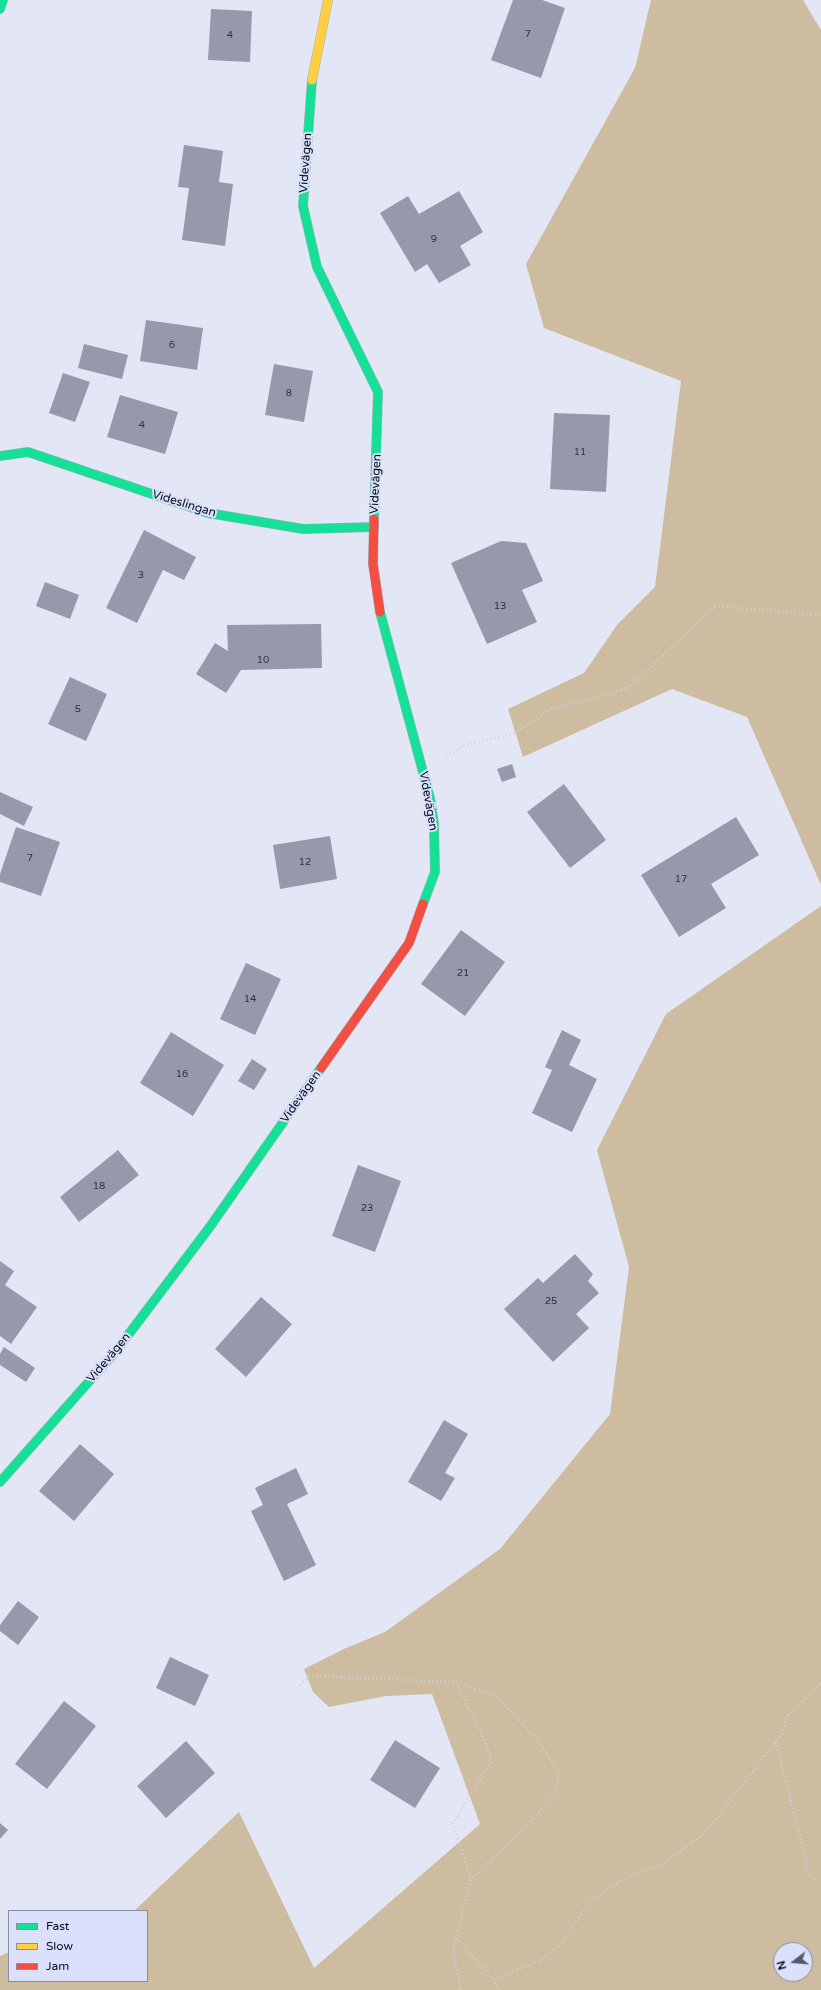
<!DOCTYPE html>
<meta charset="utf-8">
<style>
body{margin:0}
#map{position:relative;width:821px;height:1990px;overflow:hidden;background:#e3e6f5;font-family:"Varela Round",sans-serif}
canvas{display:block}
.legend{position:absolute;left:8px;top:1910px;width:140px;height:72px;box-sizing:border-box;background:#dbe1fd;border:1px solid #888da2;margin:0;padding:5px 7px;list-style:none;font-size:12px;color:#0c0e1a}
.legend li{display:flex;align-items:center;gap:8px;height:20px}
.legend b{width:20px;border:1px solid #888da2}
.north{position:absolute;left:773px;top:1942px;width:40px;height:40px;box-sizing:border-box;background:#dbe1fd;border:1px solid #888da2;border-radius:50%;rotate:254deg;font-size:11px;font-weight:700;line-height:16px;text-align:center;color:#0c0e1a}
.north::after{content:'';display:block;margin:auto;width:14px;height:18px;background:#575a67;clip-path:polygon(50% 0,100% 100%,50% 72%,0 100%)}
</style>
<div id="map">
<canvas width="821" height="1990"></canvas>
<ul class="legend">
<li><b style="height:5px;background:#16e098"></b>Fast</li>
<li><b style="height:5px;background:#ffcf43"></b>Slow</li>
<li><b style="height:5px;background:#f24e42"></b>Jam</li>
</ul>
<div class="north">N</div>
</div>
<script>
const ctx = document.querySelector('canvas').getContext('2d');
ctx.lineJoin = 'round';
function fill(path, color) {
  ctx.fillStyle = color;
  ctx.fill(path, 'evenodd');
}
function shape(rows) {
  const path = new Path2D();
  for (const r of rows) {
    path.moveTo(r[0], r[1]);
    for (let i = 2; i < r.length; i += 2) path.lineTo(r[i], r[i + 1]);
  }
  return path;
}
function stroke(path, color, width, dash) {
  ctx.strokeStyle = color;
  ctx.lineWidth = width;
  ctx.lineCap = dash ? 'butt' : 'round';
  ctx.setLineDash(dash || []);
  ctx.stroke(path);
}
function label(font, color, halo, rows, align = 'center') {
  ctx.font = font + ' "Varela Round",sans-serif';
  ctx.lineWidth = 4;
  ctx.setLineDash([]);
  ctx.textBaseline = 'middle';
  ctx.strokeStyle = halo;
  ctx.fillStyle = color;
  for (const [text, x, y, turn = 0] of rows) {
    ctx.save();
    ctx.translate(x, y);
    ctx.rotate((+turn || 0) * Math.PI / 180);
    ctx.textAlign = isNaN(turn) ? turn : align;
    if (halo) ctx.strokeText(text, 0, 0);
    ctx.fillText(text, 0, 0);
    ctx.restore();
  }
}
const forest = shape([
 [651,0,803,0,821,30,821,885,747,717,672,689,523,757,508,709,584,673,617,625,655,587,681,381,544,328,526,264,635,68],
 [821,906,821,1990,0,1990,0,1956,9,1952,9,1981,147,1981,147,1911,134,1911,239,1812,314,1968,480,1824,432,1694,386,1696,329,1707,313,1692,304,1669,346,1648,385,1632,500,1549,610,1414,629,1267,597,1150,666,1014],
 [781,1950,805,1950,805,1974,781,1974]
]);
const building = shape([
 [513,0,542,0,565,8,541,78,491,60],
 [211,9,252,11,250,62,208,60],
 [184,145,223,151,219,182,233,184,225,246,182,240,189,188,178,187],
 [459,191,483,232,460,246,471,265,439,283,427,264,415,272,380,213,408,196,419,214],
 [146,320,203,328,197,370,140,361],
 [84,344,128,355,122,379,78,368],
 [274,364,313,371,304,422,265,415],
 [63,373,90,382,75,422,49,413],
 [120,395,178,412,165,454,107,437],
 [554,413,610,415,606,492,550,489],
 [144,530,196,557,184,580,163,570,137,623,106,608],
 [501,541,526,543,543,581,522,590,537,622,487,644,451,563],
 [45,582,79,595,70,619,36,606],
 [321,624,322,668,241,670,226,693,196,674,215,643,228,651,227,625],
 [70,677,107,694,86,741,48,724],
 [512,764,516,777,502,782,497,769],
 [564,784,606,840,570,868,527,812],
 [0,792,33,807,24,826,0,814],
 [736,817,759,855,711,884,726,908,679,937,641,875],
 [16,827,60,842,41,896,0,882,0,874],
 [330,836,337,879,280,889,273,845],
 [461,930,505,962,465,1016,421,984],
 [246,963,281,979,255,1035,220,1019],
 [562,1030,581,1040,569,1065,597,1079,572,1132,532,1113,552,1070,545,1067],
 [171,1032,224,1065,193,1116,140,1083],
 [252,1059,267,1069,254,1090,238,1081],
 [118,1150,139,1175,79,1222,60,1197],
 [358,1165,401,1181,375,1252,332,1236],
 [575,1254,593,1274,588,1281,599,1293,576,1314,589,1328,553,1362,504,1309,538,1278,543,1283],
 [0,1261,14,1271,5,1285,37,1307,11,1344,0,1336],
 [261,1297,292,1324,246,1377,215,1349],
 [4,1347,35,1368,26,1382,0,1365,0,1354],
 [444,1420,468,1434,445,1473,455,1478,441,1501,408,1482],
 [80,1444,114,1474,74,1521,39,1491],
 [296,1468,308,1494,287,1504,316,1565,284,1581,251,1511,263,1505,255,1488],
 [18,1601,39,1617,18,1645,0,1631,0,1625],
 [170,1657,209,1675,195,1706,156,1688],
 [64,1701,96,1726,47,1789,15,1764],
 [395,1740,440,1768,415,1808,370,1780],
 [186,1741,215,1773,166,1818,137,1786],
 [0,1823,8,1830,0,1839]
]);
const path = shape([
 [446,756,466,745,515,733,551,709,627,689,715,606,821,615],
 [456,1682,497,1696,536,1739,559,1772,555,1793,533,1819,471,1880],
 [300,1685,309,1676,456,1682,482,1734,492,1761,453,1823,471,1880,453,1951,461,1990],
 [776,1742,810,1877,821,1880],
 [456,1938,493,1979,540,1961,558,1947,592,1899,630,1876,661,1865,706,1832,782,1734,787,1716,821,1683],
 [493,1979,499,1990]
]);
const fast = shape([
 [0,9,3,0],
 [312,80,303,206,317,267,378,392,374,519],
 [0,456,28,452,208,513,303,529,374,527],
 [380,612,430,798,434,824,435,872,423,904],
 [0,1482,116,1351,209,1228,321,1068]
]);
const slow = shape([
 [312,80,328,0]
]);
const jam = shape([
 [374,519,373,564,380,612],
 [321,1068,409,943,423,904]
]);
const numberNames = [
 ["7",528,34],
 ["4",230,35],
 ["9",434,239],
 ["6",172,345],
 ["8",289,393],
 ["4",142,425],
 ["11",580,452],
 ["3",141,575],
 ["13",500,606],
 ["10",263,660],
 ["5",78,709],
 ["7",30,858],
 ["12",305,862],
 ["17",681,879],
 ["21",463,973],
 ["14",250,999],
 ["16",182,1074],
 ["18",99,1186],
 ["23",367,1208],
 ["25",551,1301]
];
const streetNames = [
 ["Videvägen",306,163,-86],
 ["Videvägen",376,484,-87],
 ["Videslingan",184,504,17],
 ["Videvägen",428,801,80],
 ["Videvägen",301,1097,-55],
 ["Videvägen",109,1358,-50]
];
fill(forest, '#cebca0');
fill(building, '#9799ab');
stroke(fast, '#adb0bd', 10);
stroke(slow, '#adb0bd', 10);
stroke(jam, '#adb0bd', 10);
stroke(path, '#cfd0d5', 2.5, [1, 3]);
stroke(fast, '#16e098', 9);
stroke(slow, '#ffcf43', 9);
stroke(jam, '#f24e42', 9);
label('10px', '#2f313e', null, numberNames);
label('12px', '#0c0e1a', '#dbe1fd', streetNames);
</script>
